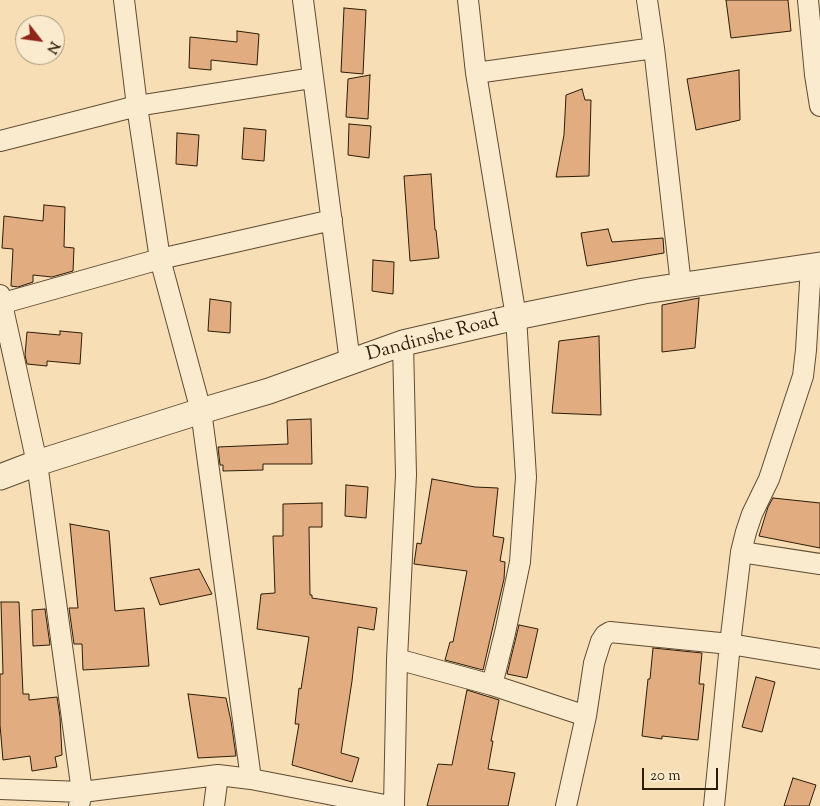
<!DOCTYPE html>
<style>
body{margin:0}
#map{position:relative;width:820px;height:806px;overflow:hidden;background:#f8deb4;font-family:"Sorts Mill Goudy",serif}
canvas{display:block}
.north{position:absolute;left:15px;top:15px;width:50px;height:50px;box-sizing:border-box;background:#faeace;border:1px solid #a7987f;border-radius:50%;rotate:120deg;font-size:14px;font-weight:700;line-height:20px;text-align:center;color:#2a1c09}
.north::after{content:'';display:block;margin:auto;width:18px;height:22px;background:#8f2418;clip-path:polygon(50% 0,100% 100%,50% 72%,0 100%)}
.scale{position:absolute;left:642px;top:768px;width:76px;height:22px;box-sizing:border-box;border:2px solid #2a1c09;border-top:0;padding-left:6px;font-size:15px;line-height:18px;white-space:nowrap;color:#2a1c09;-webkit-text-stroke:4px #faeace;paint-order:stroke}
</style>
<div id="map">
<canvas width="820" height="806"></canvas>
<div class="north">N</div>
<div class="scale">20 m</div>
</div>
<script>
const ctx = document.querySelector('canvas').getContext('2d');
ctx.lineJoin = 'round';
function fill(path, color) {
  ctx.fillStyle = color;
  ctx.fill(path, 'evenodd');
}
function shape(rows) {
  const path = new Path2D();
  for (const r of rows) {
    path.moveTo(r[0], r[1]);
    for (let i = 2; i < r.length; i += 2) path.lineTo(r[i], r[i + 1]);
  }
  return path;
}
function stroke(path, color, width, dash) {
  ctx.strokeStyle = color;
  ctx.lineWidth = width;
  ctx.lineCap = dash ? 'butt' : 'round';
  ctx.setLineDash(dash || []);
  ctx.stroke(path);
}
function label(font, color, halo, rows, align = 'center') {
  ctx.font = font + ' "Sorts Mill Goudy",serif';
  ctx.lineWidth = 5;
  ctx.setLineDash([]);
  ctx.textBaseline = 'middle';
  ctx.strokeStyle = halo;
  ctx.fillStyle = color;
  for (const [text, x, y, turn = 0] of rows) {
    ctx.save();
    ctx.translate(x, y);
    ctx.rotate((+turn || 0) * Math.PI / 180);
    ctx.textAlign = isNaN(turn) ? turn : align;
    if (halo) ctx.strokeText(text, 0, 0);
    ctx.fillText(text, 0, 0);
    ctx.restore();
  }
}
const building = shape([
 [726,0,788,0,791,31,731,38,726,0],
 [344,8,366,10,363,74,341,72,344,8],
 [237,31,259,34,257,65,211,60,211,70,189,68,190,37,237,42,237,31],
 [739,70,740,120,696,130,687,79,739,70],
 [370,75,368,119,346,117,348,79,370,75],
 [582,89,585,100,591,100,589,176,556,177,564,135,566,95,582,89],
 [349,124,371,126,369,158,348,155,349,124],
 [244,128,266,130,264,161,242,159,244,128],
 [177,133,199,135,197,166,176,164,177,133],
 [431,174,435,230,436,230,439,258,410,261,404,176,431,174],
 [44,205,65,207,64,247,74,248,73,271,52,277,33,275,33,282,18,287,11,286,13,249,2,248,4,216,43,221,44,205],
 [608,229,612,242,663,238,664,253,587,266,581,233,608,229],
 [373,260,394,262,393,294,372,291,373,260],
 [699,298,695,348,662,352,662,305,699,298],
 [210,299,231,302,230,333,208,331,210,299],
 [60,331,82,333,80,364,47,361,47,366,27,364,25,355,27,332,60,335,60,331],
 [599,336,601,415,552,413,559,341,599,336],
 [311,419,312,464,263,464,263,470,223,471,223,465,220,465,218,447,288,444,287,420,311,419],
 [432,479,475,487,498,488,493,536,504,538,500,561,505,562,504,579,483,670,445,660,450,642,453,642,467,571,414,564,417,543,421,544,432,479],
 [346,485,368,487,366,518,345,516,346,485],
 [773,498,820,503,820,548,759,536,768,507,773,498],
 [322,503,322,527,309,527,310,595,312,595,312,598,377,608,374,630,358,627,352,681,341,753,359,758,352,782,292,765,299,724,295,724,299,688,301,689,309,637,257,629,261,594,275,593,273,536,283,536,283,504,322,503],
 [70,524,109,531,115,611,144,608,149,666,83,670,82,644,74,644,69,608,78,608,70,524],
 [199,569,212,594,160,605,150,578,199,569],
 [1,602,19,602,23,694,29,694,29,700,57,697,60,717,62,755,55,757,57,767,32,771,30,756,3,760,0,725,0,674,3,674,1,602],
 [45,609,50,645,33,646,32,610,45,609],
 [519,625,538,629,527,678,507,674,519,625],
 [653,648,702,653,699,684,704,684,698,740,662,736,662,739,642,736,648,679,650,679,653,648],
 [756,677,775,682,762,732,742,727,756,677],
 [467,690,499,700,491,741,493,741,488,769,515,773,508,806,427,806,438,764,452,765,467,690],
 [188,694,226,698,231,721,236,756,198,758,188,694],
 [793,778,816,785,809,806,784,806,793,778]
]);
const minor = shape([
 [124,0,137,106,160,259,201,411,251,779],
 [303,0,350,362],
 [468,0,476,73,516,317,526,477,520,562,505,633,492,685],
 [647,0,654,48,681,285],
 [808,0,815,75,820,106],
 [476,73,654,48],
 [0,141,137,106,312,78],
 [0,295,37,463,82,792,79,806],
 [0,304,160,259,332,220],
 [741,552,820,564],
 [397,659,492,685,586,716],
 [0,789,82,792,218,775,251,779,390,806],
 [214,806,218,775],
 [394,806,397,659,406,475,403,343],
 [566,806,586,716,594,663,601,641,605,635,610,632,730,644,820,659],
 [714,806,730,644,741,552,746,532,752,514,769,479,803,376,806,350,811,266]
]);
const tertiary = shape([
 [0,477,37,463,201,411,269,391,403,343,516,317,644,291,820,265]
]);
const streetNames = [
 ["Dandinshe Road",433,339,-15]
];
fill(building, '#e2ac81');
stroke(building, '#2a1c09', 1);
stroke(minor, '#5e4c34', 22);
stroke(tertiary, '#5e4c34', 27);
stroke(minor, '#faeace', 20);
stroke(tertiary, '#faeace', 25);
label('19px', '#2a1c09', '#faeace', streetNames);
</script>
